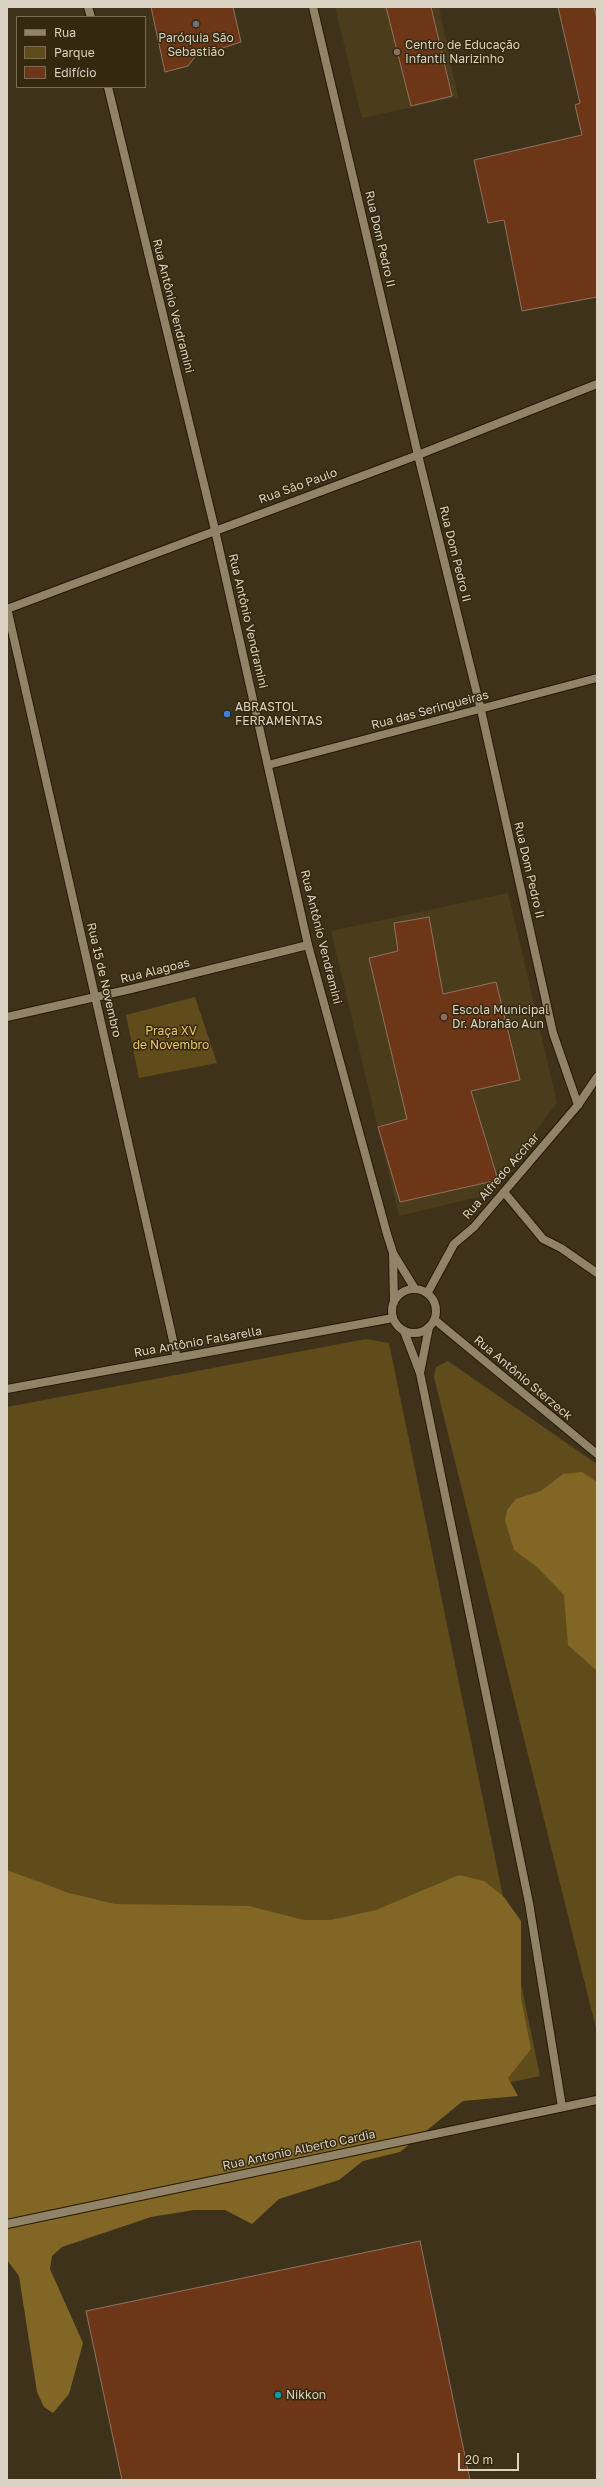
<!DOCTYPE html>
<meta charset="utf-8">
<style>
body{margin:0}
#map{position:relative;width:604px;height:2487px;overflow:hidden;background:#3e331a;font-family:"Golos Text",sans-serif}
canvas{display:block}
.frame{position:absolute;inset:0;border:8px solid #dad3c4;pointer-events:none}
.legend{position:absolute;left:16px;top:16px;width:130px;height:72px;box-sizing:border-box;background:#34290f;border:1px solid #766d57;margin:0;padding:5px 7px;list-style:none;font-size:12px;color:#dad3c4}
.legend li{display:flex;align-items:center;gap:8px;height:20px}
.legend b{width:20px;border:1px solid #766d57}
.scale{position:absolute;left:458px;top:2453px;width:61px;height:18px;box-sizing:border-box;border:2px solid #dad3c4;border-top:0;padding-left:5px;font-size:12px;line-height:14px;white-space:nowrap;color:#dad3c4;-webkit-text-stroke:3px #34290f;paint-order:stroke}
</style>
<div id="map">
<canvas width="604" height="2487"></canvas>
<div class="frame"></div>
<ul class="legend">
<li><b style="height:5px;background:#908367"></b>Rua</li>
<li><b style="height:11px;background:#604b1a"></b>Parque</li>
<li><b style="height:11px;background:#6d3717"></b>Edifício</li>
</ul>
<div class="scale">20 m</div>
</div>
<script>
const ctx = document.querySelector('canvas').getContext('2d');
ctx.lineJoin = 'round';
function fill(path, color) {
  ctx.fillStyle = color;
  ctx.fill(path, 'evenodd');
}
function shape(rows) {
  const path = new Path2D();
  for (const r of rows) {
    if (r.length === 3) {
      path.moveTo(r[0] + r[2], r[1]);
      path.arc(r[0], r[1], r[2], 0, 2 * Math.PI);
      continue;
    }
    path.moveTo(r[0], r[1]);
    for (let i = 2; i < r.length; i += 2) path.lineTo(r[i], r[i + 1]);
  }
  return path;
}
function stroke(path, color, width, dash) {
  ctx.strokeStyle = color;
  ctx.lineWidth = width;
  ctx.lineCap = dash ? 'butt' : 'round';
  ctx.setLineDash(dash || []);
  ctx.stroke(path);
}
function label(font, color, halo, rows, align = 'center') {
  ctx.font = font + ' "Golos Text",sans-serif';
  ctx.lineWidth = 3;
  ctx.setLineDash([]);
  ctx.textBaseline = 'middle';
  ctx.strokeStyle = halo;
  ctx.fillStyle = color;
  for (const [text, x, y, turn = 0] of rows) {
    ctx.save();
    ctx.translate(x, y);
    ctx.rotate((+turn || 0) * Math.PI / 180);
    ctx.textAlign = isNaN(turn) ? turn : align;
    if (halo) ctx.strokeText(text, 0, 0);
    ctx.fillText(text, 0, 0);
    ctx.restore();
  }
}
const built = shape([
 [335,7,439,7,458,97,362,118],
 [508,893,557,1103,486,1195,399,1216,331,931]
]);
const green = shape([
 [195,997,217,1063,139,1078,126,1015],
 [366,1339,389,1343,540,2076,7,2191,7,1407],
 [448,1361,597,1464,597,2032,434,1377,436,1367]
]);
const forest = shape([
 [582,1472,597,1482,597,1671,568,1645,564,1595,538,1568,514,1550,505,1521,507,1510,516,1499,541,1491,563,1474],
 [7,1870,69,1893,115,1904,249,1906,304,1920,331,1920,376,1910,459,1875,484,1881,504,1897,521,1921,521,1998,531,2049,508,2078,518,2096,463,2101,400,2152,363,2161,339,2180,279,2199,252,2224,225,2210,194,2210,151,2217,62,2247,52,2256,50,2269,83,2343,69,2394,53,2413,44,2407,37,2392,19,2276,7,2260]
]);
const building = shape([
 [151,7,233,7,241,42,195,57,188,66,165,72,151,7],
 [386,7,431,7,452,96,411,106,386,7],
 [558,7,594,7,597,19,597,297,522,311,504,220,488,223,474,160,582,135,575,105,580,103,558,7],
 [429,917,443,994,496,982,520,1080,471,1091,498,1180,400,1202,378,1127,407,1119,369,958,398,951,394,923,429,917],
 [420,2241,470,2480,122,2480,86,2311,420,2241]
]);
const service = shape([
 [504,1192,543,1239,561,1248,597,1273]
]);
const minor = shape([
 [88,7,91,17],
 [313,7,418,455,481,710,553,1033,578,1105],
 [108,87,215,530],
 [7,608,177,1358],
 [268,765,597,678],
 [7,1017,131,989,308,945],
 [404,1331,420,1373,529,1903,562,2107],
 [420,1373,429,1327],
 [7,1389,393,1318],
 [7,2224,597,2100]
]);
const tertiary = shape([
 [215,530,308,945,387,1234,393,1253,415,1289],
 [7,609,418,455,597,384],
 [393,1254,394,1302],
 [414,1311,22],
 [428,1292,454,1244,474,1227,578,1105,597,1077],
 [435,1320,597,1454]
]);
const markers = [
 [196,24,4,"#6b7280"],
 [397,52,4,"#8d6e63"],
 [227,714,4,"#3f7fe0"],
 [444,1017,4,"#8d6e63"],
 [278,2395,4,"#0f9aa8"]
];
const poiNames = [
 ["Paróquia São",196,38,"center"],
 ["Sebastião",196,52,"center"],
 ["Centro de Educação",405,45],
 ["Infantil Narizinho",405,59],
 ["ABRASTOL",235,707],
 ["FERRAMENTAS",235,721],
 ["Escola Municipal",452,1010],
 ["Dr. Abrahão Aun",452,1024],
 ["Nikkon",286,2395]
];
const streetNames = [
 ["Rua Dom Pedro II",380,239,77],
 ["Rua Antônio Vendramini",173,306,76],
 ["Rua São Paulo",298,486,-20],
 ["Rua Dom Pedro II",455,554,76],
 ["Rua Antônio Vendramini",248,621,77],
 ["Rua das Seringueiras",430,710,-15],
 ["Rua Dom Pedro II",529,870,77],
 ["Rua Antônio Vendramini",321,937,76],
 ["Rua Alagoas",155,971,-14],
 ["Rua 15 de Novembro",104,980,77],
 ["Rua Alfredo Acchar",501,1176,-49],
 ["Rua Antônio Falsarella",198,1342,-10],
 ["Rua Antônio Sterzeck",523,1378,40],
 ["Rua Antonio Alberto Cardia",299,2150,-12]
];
const parkNames = [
 ["Praça XV",171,1031],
 ["de Novembro",171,1045]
];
fill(built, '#4b3d1c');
fill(green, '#604b1a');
fill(forest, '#816625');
fill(building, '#6d3717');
stroke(building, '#8f7264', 1);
stroke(service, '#251a02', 10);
stroke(minor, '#251a02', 10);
stroke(tertiary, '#251a02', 10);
stroke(service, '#908367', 8);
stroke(minor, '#908367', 8);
stroke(tertiary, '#908367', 8);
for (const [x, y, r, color] of markers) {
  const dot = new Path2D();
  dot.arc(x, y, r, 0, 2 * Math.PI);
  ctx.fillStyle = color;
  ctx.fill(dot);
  stroke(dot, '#34290f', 1.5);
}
label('12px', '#dad3c4', '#34290f', poiNames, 'left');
label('12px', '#dad3c4', '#34290f', streetNames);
label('12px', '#efc86d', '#34290f', parkNames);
</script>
